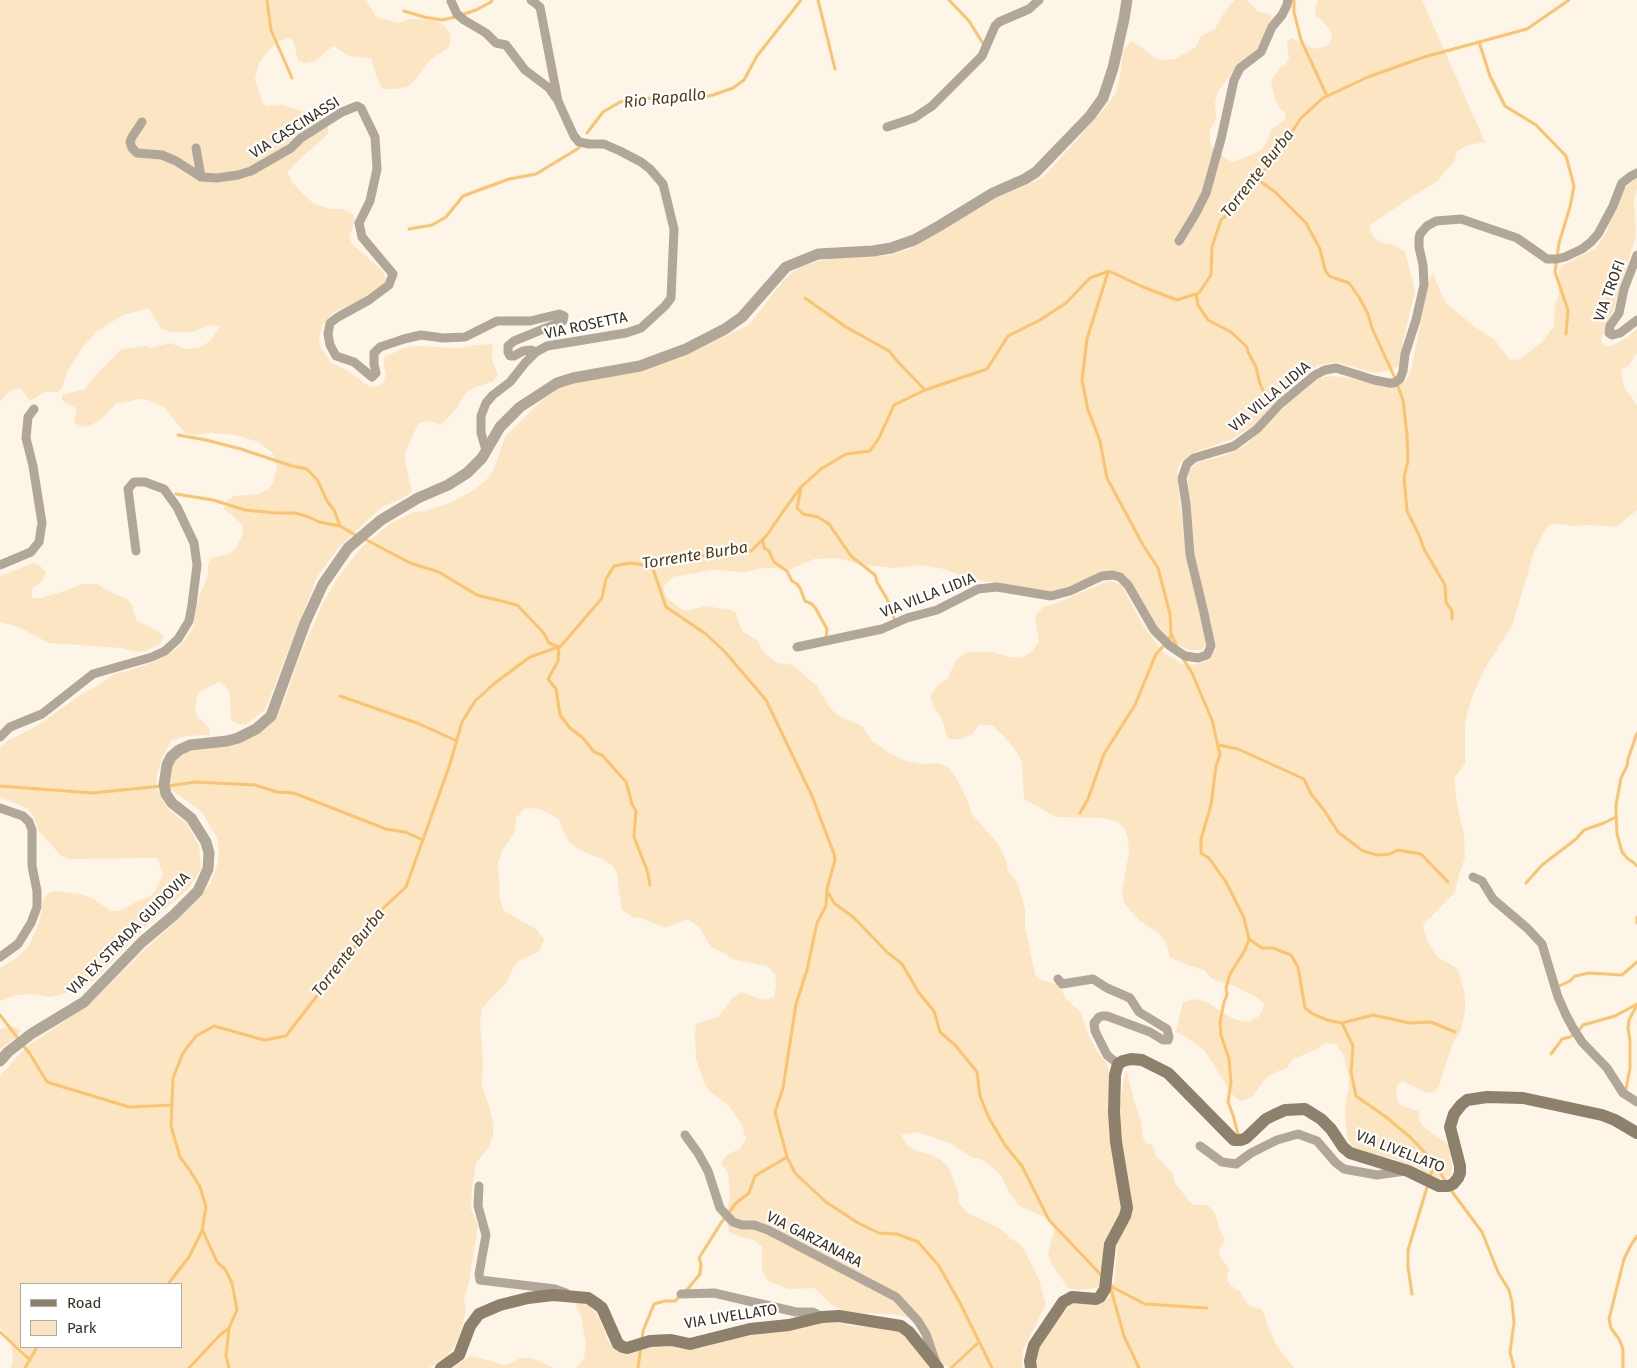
<!DOCTYPE html>
<style>
body{margin:0}
#map{position:relative;width:1637px;height:1368px;overflow:hidden;background:#fef5e9;font-family:"Fira Sans",sans-serif}
canvas{display:block}
.legend{position:absolute;left:20px;top:1283px;width:162px;height:65px;box-sizing:border-box;background:#fff;border:1px solid #afaca7;margin:0;padding:6px 9px;list-style:none;font-size:15px;color:#372f23}
.legend li{display:flex;align-items:center;gap:10px;height:25px}
.legend b{width:25px;border:1px solid #afaca7}
</style>
<div id="map">
<canvas width="1637" height="1368"></canvas>
<ul class="legend">
<li><b style="height:6px;background:#8d806c"></b>Road</li>
<li><b style="height:14px;background:#fce5c3"></b>Park</li>
</ul>
</div>
<script>
const ctx = document.querySelector('canvas').getContext('2d');
ctx.lineJoin = 'round';
function fill(path, color) {
  ctx.fillStyle = color;
  ctx.fill(path, 'evenodd');
}
function shape(rows) {
  const path = new Path2D();
  for (const r of rows) {
    path.moveTo(r[0], r[1]);
    for (let i = 2; i < r.length; i += 2) path.lineTo(r[i], r[i + 1]);
  }
  return path;
}
function stroke(path, color, width, dash) {
  ctx.strokeStyle = color;
  ctx.lineWidth = width;
  ctx.lineCap = dash ? 'butt' : 'round';
  ctx.setLineDash(dash || []);
  ctx.stroke(path);
}
function label(font, color, halo, rows, align = 'center') {
  ctx.font = font + ' "Fira Sans",sans-serif';
  ctx.lineWidth = 4.5;
  ctx.setLineDash([]);
  ctx.textBaseline = 'middle';
  ctx.strokeStyle = halo;
  ctx.fillStyle = color;
  for (const [text, x, y, turn = 0] of rows) {
    ctx.save();
    ctx.translate(x, y);
    ctx.rotate((+turn || 0) * Math.PI / 180);
    ctx.textAlign = isNaN(turn) ? turn : align;
    if (halo) ctx.strokeText(text, 0, 0);
    ctx.fillText(text, 0, 0);
    ctx.restore();
  }
}
const green = shape([
 [0,0,366,0,376,17,398,23,409,19,432,20,444,25,451,35,449,47,430,60,416,79,407,87,395,89,383,89,377,78,371,58,349,56,333,46,315,61,304,63,298,61,294,43,290,38,279,41,270,49,259,63,255,79,262,101,266,106,283,105,306,112,318,112,322,116,328,127,328,133,325,137,304,155,287,172,293,183,305,196,314,204,331,209,343,209,353,214,355,220,349,237,351,242,359,250,382,270,387,281,384,286,366,298,334,312,322,325,319,340,321,348,332,363,348,371,369,386,377,387,384,382,386,374,384,366,384,357,407,347,416,346,459,348,476,345,493,344,492,360,498,375,493,381,471,389,465,394,457,408,441,425,434,422,426,421,418,424,405,453,405,461,412,492,399,500,383,506,339,547,317,577,265,710,246,724,238,724,231,720,230,693,225,686,219,682,198,693,195,709,197,716,209,728,210,735,186,736,171,741,162,758,156,779,157,788,168,809,187,824,199,846,201,869,189,888,151,921,95,979,88,984,74,991,50,997,34,994,17,995,0,1001,0,968,17,958,29,946,39,923,44,898,51,892,59,891,84,895,92,898,111,911,119,911,134,903,150,896,156,890,163,874,157,858,69,859,61,856,38,830,33,815,27,808,0,797,0,748,7,741,37,726,83,693,99,685,113,675,152,663,171,653,184,642,193,628,197,603,208,574,208,566,211,558,229,554,235,549,243,534,243,525,224,509,227,501,234,496,260,494,267,490,273,483,277,468,272,452,258,442,236,435,211,433,195,435,186,434,164,407,148,400,139,399,116,404,99,421,88,426,84,427,76,424,74,419,77,412,76,408,65,403,62,399,62,395,85,389,95,376,122,349,146,346,149,348,170,343,186,349,199,348,210,341,220,326,208,325,198,330,191,332,172,332,161,329,149,308,123,315,97,331,82,348,67,372,62,388,57,392,45,392,30,401,20,388,14,389,9,392,0,402],
 [1235,0,1246,0,1259,12,1271,14,1272,20,1261,43,1248,58,1234,70,1219,90,1215,102,1216,119,1210,130,1210,143,1214,149,1228,160,1233,162,1260,151,1265,146,1271,130,1285,119,1286,113,1281,110,1275,100,1271,82,1273,77,1281,67,1286,64,1289,58,1287,42,1291,38,1314,49,1326,46,1331,41,1332,35,1330,30,1321,20,1316,17,1315,11,1318,0,1422,0,1485,142,1468,145,1457,151,1454,163,1445,171,1438,181,1405,201,1369,226,1373,237,1382,243,1395,245,1405,252,1415,291,1403,341,1399,366,1388,371,1375,373,1336,362,1318,365,1280,397,1254,425,1232,439,1193,453,1180,462,1177,473,1186,559,1204,627,1206,646,1201,650,1189,650,1173,643,1158,628,1126,575,1116,571,1098,574,1067,587,1050,592,1029,590,978,580,964,577,944,569,920,565,895,568,864,565,836,558,814,559,791,569,764,568,745,572,713,570,673,577,664,586,664,592,667,598,681,609,687,611,706,606,730,610,736,613,742,631,758,641,763,652,777,663,793,665,817,686,830,708,839,716,862,726,872,741,891,754,903,760,920,764,938,763,949,768,954,774,968,801,972,814,998,844,1007,862,1007,868,1010,874,1018,884,1025,909,1025,927,1035,974,1038,979,1056,984,1060,987,1066,999,1079,1010,1082,1016,1088,1034,1098,1053,1106,1062,1110,1074,1122,1204,1119,1216,1104,1241,1101,1283,1097,1288,1079,1290,1068,1288,1052,1265,1048,1254,1054,1231,1051,1220,1018,1205,1005,1185,1001,1175,992,1167,983,1160,971,1157,950,1143,917,1132,901,1135,907,1145,917,1151,929,1154,940,1159,949,1168,958,1191,959,1204,968,1213,1001,1229,1010,1238,1020,1244,1027,1255,1039,1280,1046,1304,1023,1350,1022,1368,950,1368,937,1359,914,1320,903,1316,891,1314,858,1313,841,1310,831,1304,814,1288,790,1289,768,1281,762,1271,762,1247,752,1239,740,1237,729,1232,726,1220,730,1197,728,1173,721,1163,728,1154,740,1149,746,1139,742,1125,728,1105,709,1091,703,1080,696,1059,695,1036,696,1024,718,1017,732,999,741,992,763,1000,774,997,776,986,775,974,767,966,732,959,723,952,711,947,699,927,687,919,665,928,644,919,632,917,622,909,618,886,618,875,612,865,602,859,580,850,570,843,564,833,560,821,551,814,536,808,524,809,516,818,515,831,502,851,498,862,500,900,504,911,536,929,544,939,540,951,518,961,511,972,506,984,489,1000,482,1009,480,1022,483,1061,482,1086,490,1109,493,1123,493,1135,489,1147,476,1163,472,1188,471,1209,478,1226,469,1282,464,1300,466,1312,458,1340,448,1355,429,1368,11,1368,13,1359,12,1346,7,1335,0,1328,0,1076,26,1047,90,1004,139,955,188,910,211,883,218,862,219,850,217,838,202,812,170,789,168,783,171,765,179,756,186,752,273,722,285,699,299,658,322,605,337,579,360,549,388,525,413,512,424,511,447,504,469,493,479,486,487,479,494,469,505,437,540,402,561,385,687,354,749,325,783,281,798,268,822,260,852,255,885,256,907,250,998,197,1043,178,1104,109,1117,91,1121,70,1122,55,1124,49,1132,41,1157,59,1163,60,1175,59,1196,47,1201,36,1215,29,1220,19,1230,5],
 [21,1284,181,1284,181,1347,21,1347],
 [1637,178,1637,189,1634,200,1636,235,1613,311,1601,338,1602,343,1606,346,1612,346,1628,337,1637,329,1637,353,1629,365,1622,369,1621,372,1624,387,1637,405,1637,510,1616,527,1590,525,1572,526,1560,524,1548,525,1535,549,1512,626,1484,670,1472,697,1465,722,1465,764,1454,778,1457,804,1464,834,1465,857,1459,875,1455,892,1430,918,1425,921,1423,926,1426,938,1435,954,1439,958,1455,967,1459,972,1465,995,1465,1011,1461,1030,1452,1045,1439,1086,1436,1091,1431,1093,1424,1092,1403,1081,1398,1084,1396,1089,1397,1101,1401,1106,1418,1111,1420,1122,1424,1127,1449,1145,1452,1164,1451,1175,1446,1178,1434,1177,1429,1176,1419,1168,1393,1159,1355,1149,1348,1139,1346,1127,1345,1114,1346,1101,1349,1089,1349,1077,1343,1054,1336,1044,1325,1043,1315,1050,1293,1059,1287,1068,1276,1072,1266,1078,1251,1098,1240,1101,1231,1093,1205,1051,1186,1037,1176,1032,1183,1002,1194,999,1207,1002,1226,1015,1237,1020,1249,1022,1259,1016,1265,1005,1256,997,1234,986,1212,979,1204,970,1182,963,1170,957,1167,945,1160,934,1140,921,1124,903,1122,890,1129,852,1128,839,1124,827,1115,821,1103,818,1056,817,1024,799,1022,763,1017,752,1002,734,992,725,979,725,972,734,961,739,948,739,941,717,934,708,930,696,937,686,947,679,957,659,968,652,992,652,1010,657,1022,658,1032,651,1039,642,1035,617,1043,607,1055,604,1098,585,1111,581,1122,585,1142,624,1163,652,1184,665,1197,664,1209,660,1216,650,1211,621,1199,582,1193,549,1188,483,1189,470,1199,462,1226,455,1246,445,1284,407,1319,378,1334,376,1350,378,1387,388,1405,382,1411,371,1429,281,1433,273,1441,294,1447,304,1475,327,1495,340,1509,359,1516,360,1521,358,1542,342,1554,326,1555,307,1559,294,1559,270,1563,265,1595,249,1606,233,1622,190],
 [33,563,40,566,46,572,43,580,31,590,32,598,41,598,65,591,81,584,97,584,112,593,127,599,132,605,136,620,158,631,164,636,160,644,146,651,138,652,122,648,49,643,19,627,0,622,0,576],
 [13,1027,21,1030,17,1037,0,1049,0,1029],
 [1126,1069,1134,1101,1141,1121,1143,1138,1146,1143,1152,1145,1155,1150,1156,1156,1172,1172,1175,1183,1189,1201,1194,1205,1206,1205,1211,1208,1215,1213,1220,1230,1225,1240,1220,1249,1219,1255,1229,1269,1227,1279,1229,1284,1239,1291,1248,1305,1261,1309,1264,1313,1267,1324,1277,1346,1294,1368,1034,1368,1038,1349,1058,1318,1070,1305,1076,1303,1100,1303,1105,1301,1110,1297,1113,1292,1118,1241,1130,1216,1118,1114],
 [574,1301,589,1306,593,1309,599,1318,608,1340,611,1345,621,1351,645,1346,702,1348,738,1338,832,1321,853,1326,893,1328,904,1333,933,1368,576,1368,584,1358,586,1346,581,1315],
 [470,1356,492,1361,503,1365,510,1364,520,1358,532,1358,555,1368,453,1368]
]);
const stream = shape([
 [267,0,271,30,292,78],
 [818,0,835,69],
 [949,0,969,21,984,45],
 [1294,0,1294,12,1301,40,1327,96],
 [404,11,424,17,442,20,455,17,476,10,491,2,492,0],
 [1479,42,1490,76,1505,106,1536,125,1566,156,1574,186,1570,207,1559,243,1555,272,1568,310,1566,334],
 [587,133,603,112,620,102,667,96,697,98,713,95,733,88,744,80,757,56,801,0],
 [1257,179,1275,192,1306,223,1320,249,1325,270,1329,276,1349,283,1359,297,1368,314,1372,328,1394,376,1403,400,1407,435,1408,461,1404,477,1407,511,1419,535,1424,549,1445,585,1446,602,1452,611,1452,619],
 [409,229,432,225,446,217,463,196,509,179,536,174,579,148],
 [1108,272,1087,339,1082,380,1088,410,1100,441,1107,478,1143,545,1158,568,1170,614,1171,633,1177,647],
 [1196,294,1198,305,1208,320,1231,332,1247,347,1248,352,1256,367,1260,384,1265,395],
 [805,298,846,327,889,351,898,362,925,390],
 [178,435,206,440,241,449,292,466,307,469,318,481,327,501,334,510,340,526,357,536],
 [801,488,797,508,803,514,818,517,829,524,851,556,875,575,877,582,887,599,895,621],
 [176,494,213,500,245,510,276,513,295,513,309,517,319,522,340,526],
 [363,538,410,563,439,572,477,595,517,605,543,632,549,643,559,647,558,661,548,679,556,689,560,715,569,727,583,738,594,752,602,755,626,782,632,804,636,811,634,837,647,870,650,885],
 [763,540,764,548,769,551,774,562,787,571,792,581,797,584,800,588,805,601,812,604,816,609,827,629,826,639],
 [652,566,666,607,706,634,725,652,766,700,812,796,834,854,835,860,827,889,826,906,817,923,807,970,796,1004,783,1088,775,1112,787,1157,795,1173,826,1202,858,1223,879,1233,897,1234,918,1242,939,1266,960,1303,992,1368],
 [1182,657,1192,673,1212,720,1220,755,1216,766,1211,805,1201,839,1201,853,1209,858,1226,882,1244,918,1249,939,1262,948,1273,948,1291,955,1298,967,1305,1008,1313,1014,1327,1020,1342,1023,1353,1046,1351,1072,1356,1096,1386,1117,1411,1138,1432,1160,1446,1182],
 [340,696,417,723,457,741],
 [1637,733,1628,759,1627,766,1621,778,1616,805,1616,813,1617,834,1622,852,1628,859,1633,862,1637,866],
 [1219,745,1238,749,1304,779,1311,794,1324,810,1338,832,1363,851,1377,855,1390,854,1398,850,1421,854,1448,882],
 [0,786,93,793,161,786],
 [167,786,196,782,255,785,277,792,294,793,386,829,405,832,423,840],
 [1080,813,1088,799,1104,754,1135,705,1156,654,1168,641,1171,635],
 [1526,883,1542,865,1576,839,1584,830,1604,823,1616,817],
 [827,891,834,903,853,917,888,953,902,964,919,993,934,1011,940,1032,955,1045,977,1072,980,1096,989,1118,1005,1145,1022,1166,1049,1220,1102,1276],
 [1637,917,1637,923],
 [1559,986,1570,981,1575,976,1589,973,1622,975,1637,962],
 [0,1015,30,1054,47,1082,129,1107,171,1105],
 [1342,1023,1373,1015,1410,1023,1431,1022,1455,1032],
 [1551,1054,1560,1042,1562,1039,1570,1037,1580,1029,1583,1025,1615,1016,1637,1004],
 [1626,1089,1630,1068,1630,1041,1628,1028,1629,1020,1637,1005],
 [1238,1134,1233,1115,1228,1102,1231,1082,1229,1059,1221,1035,1220,1023,1224,1002,1227,995,1226,988,1230,974,1245,950,1249,939],
 [1430,1177,1434,1163],
 [1450,1189,1482,1232,1498,1272,1509,1290,1512,1302,1514,1323,1510,1352,1514,1368],
 [168,1284,189,1257,202,1231,206,1207,200,1187,189,1169,180,1157,171,1126,173,1078,183,1053,196,1036,214,1026,264,1040,286,1036,353,949,378,913,406,887,450,764,462,722,475,701,495,683,530,657,561,646,602,598,606,579,614,566,630,563,652,566,693,556,730,554,751,551,767,535,784,510,801,487,821,469,846,454,870,451,879,438,894,405,925,390,987,369,1008,336,1040,320,1066,303,1090,278,1109,271,1143,287,1177,300,1199,293,1211,275,1212,247,1221,220,1237,205,1276,156,1301,118,1323,98,1368,77,1424,57,1527,29,1569,0],
 [1110,1284,1114,1288,1145,1304,1207,1308],
 [1110,1286,1124,1336,1139,1368],
 [686,1291,700,1274,701,1264,699,1258,721,1223,736,1203,749,1193,755,1176,787,1157],
 [1412,1294,1408,1267,1408,1250,1428,1184],
 [0,1332,30,1360],
 [642,1340,643,1331,654,1304,665,1301,675,1301,681,1295],
 [25,1368,37,1347],
 [189,1368,220,1335,229,1328,237,1310,232,1283,225,1269,217,1262,203,1231],
 [229,1368,226,1356,229,1328],
 [638,1368,641,1346],
 [951,1368,979,1342],
 [1623,1368,1623,1349,1619,1339,1611,1328,1609,1319,1624,1259,1631,1245,1637,1236]
]);
const minor = shape([
 [451,1,457,14,464,20,486,33,496,43,506,45,525,70,549,88,556,98],
 [142,122,132,137,130,142,132,148,137,153,162,155,176,161,201,177,217,178,238,175,251,171,291,148,301,138,342,112,357,106,361,108,375,137,377,169,370,201,359,223,362,237,393,274,389,285,369,300,338,317,330,323,328,334,330,345,336,356,354,362,372,377,376,373,374,364,374,353,380,347,404,339,421,335,443,338,465,337,497,321,530,321,559,314,564,316,563,321,514,341,508,346,508,352,510,356,514,356,523,351,531,350,536,352],
 [887,127,914,118,932,106,982,56,995,26,999,22,1029,9,1039,0],
 [196,148,201,177],
 [1179,241,1196,213,1206,193,1221,139,1234,80,1240,68,1261,52,1272,27,1282,15,1287,5,1288,0],
 [1637,255,1624,289,1619,313,1610,326,1609,333,1612,335,1620,333,1637,320],
 [486,450,481,433,481,416,486,403,493,395,510,382,525,363,536,352,547,346,626,333,641,328,665,306,671,298,674,229,663,184,650,169,641,162,620,151,604,144,589,144,579,142,574,136,558,101,540,7,531,0],
 [0,565,31,552,39,542,42,523,33,466,26,438,28,417,34,409],
 [797,647,882,629,907,618,937,610,978,589,997,587,1051,596,1070,591,1102,576,1113,575,1120,577,1128,585,1154,630,1170,646,1185,656,1198,658,1207,655,1211,646,1204,613,1190,555,1186,504,1182,478,1187,464,1194,458,1234,446,1257,429,1280,404,1315,375,1325,370,1336,368,1374,380,1389,383,1394,383,1400,379,1403,371,1405,354,1416,320,1424,285,1423,265,1419,247,1419,239,1420,234,1427,226,1436,221,1461,219,1517,238,1547,259,1557,259,1565,257,1582,249,1591,242,1598,234,1613,206,1622,183,1631,176,1637,173],
 [0,737,10,727,42,714,93,674,152,657,165,651,178,639,189,621,192,605,197,565,194,543,177,507,164,489,145,482,134,482,128,489,136,551],
 [0,808,23,816,29,822,32,830,32,866,37,891,37,907,31,923,18,944,0,957],
 [1473,877,1482,881,1493,899,1527,928,1542,944,1558,997,1566,1015,1573,1028,1582,1042,1607,1068,1623,1093,1637,1102],
 [1058,979,1062,984,1093,979,1107,988,1130,998,1139,1012,1167,1029,1169,1037,1168,1040,1163,1040,1150,1032,1107,1016,1102,1016,1099,1017,1094,1023,1095,1031,1107,1055,1118,1064],
 [685,1135,698,1153,708,1171,720,1208,733,1222,742,1225,754,1225,768,1230,896,1297,918,1321,926,1334,936,1363],
 [1200,1146,1222,1162,1236,1164,1251,1153,1277,1140,1298,1134,1317,1141,1336,1163,1344,1169,1377,1175,1405,1171],
 [479,1186,478,1206,486,1235,479,1274,480,1280,555,1289,566,1293],
 [681,1294,714,1293,796,1312,813,1312,822,1317]
]);
const tertiary = shape([
 [0,1061,8,1052,31,1034,84,1002,142,942,174,915,198,891,208,869,209,853,206,842,191,818,172,803,166,794,164,785,167,765,171,757,179,750,190,745,227,741,238,738,256,729,271,716,305,623,323,584,348,548,381,520,418,498,448,485,467,473,482,458,500,427,520,407,557,383,573,378,640,366,686,349,725,329,742,317,786,267,818,254,873,251,891,248,914,240,939,226,993,193,1025,179,1036,172,1090,116,1103,98,1113,68,1124,19,1127,0]
]);
const secondary = shape([
 [441,1368,459,1355,470,1326,479,1314,500,1305,528,1298,553,1295,588,1298,597,1304,602,1308,618,1344,623,1347,627,1348,650,1341,671,1340,690,1344,750,1329,789,1325,822,1317,839,1316,901,1326,909,1332,938,1368],
 [1031,1368,1030,1361,1034,1345,1063,1302,1072,1297,1096,1299,1100,1297,1105,1289,1110,1244,1125,1216,1127,1208,1116,1142,1114,1112,1115,1075,1118,1064,1123,1061,1131,1059,1142,1060,1168,1073,1234,1140,1241,1140,1246,1138,1266,1119,1274,1115,1285,1110,1305,1109,1321,1119,1331,1129,1343,1147,1350,1153,1408,1171,1439,1186,1448,1186,1453,1184,1458,1178,1460,1173,1460,1166,1450,1127,1454,1114,1461,1105,1467,1100,1487,1097,1523,1098,1602,1115,1615,1120,1637,1133]
]);
const streetNames = [
 ["VIA CASCINASSI",295,128,-32],
 ["VIA TROFI",1610,291,-70],
 ["VIA ROSETTA",586,326,-12],
 ["VIA VILLA LIDIA",1270,397,-40],
 ["VIA VILLA LIDIA",928,596,-21],
 ["VIA EX STRADA GUIDOVIA",129,934,-45],
 ["VIA LIVELLATO",1400,1152,21],
 ["VIA GARZANARA",814,1240,27],
 ["VIA LIVELLATO",731,1317,-9]
];
const waterNames = [
 ["Rio Rapallo",665,99,-6],
 ["Torrente Burba",1258,174,-52],
 ["Torrente Burba",695,556,-9],
 ["Torrente Burba",349,953,-52]
];
fill(green, '#fce5c3');
stroke(stream, '#fac46e', 3);
stroke(minor, '#b0a799', 9);
stroke(tertiary, '#b0a799', 11);
stroke(secondary, '#8d806c', 12);
label('15px', '#372f23', '#fff', streetNames);
label('italic 16px', '#513b17', '#fff', waterNames);
</script>
